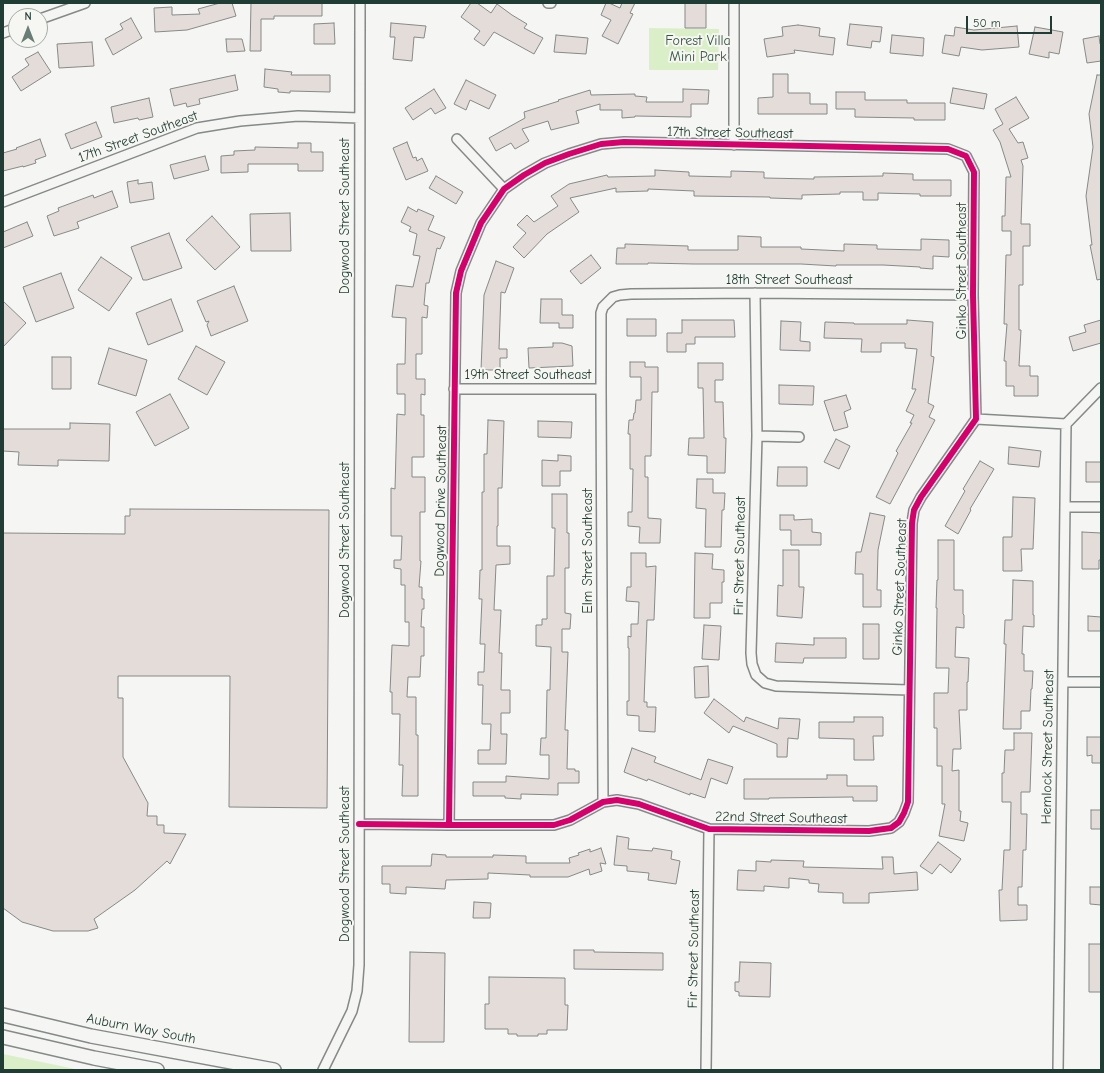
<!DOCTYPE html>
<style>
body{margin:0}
#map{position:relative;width:1104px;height:1073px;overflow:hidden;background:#f5f5f3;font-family:"Comic Neue",sans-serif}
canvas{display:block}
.frame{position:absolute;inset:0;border:4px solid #1f3d34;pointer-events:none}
.north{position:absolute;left:8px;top:8px;width:40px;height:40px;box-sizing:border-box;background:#f6f6f2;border:1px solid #a0aca6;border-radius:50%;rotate:0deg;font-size:11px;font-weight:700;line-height:16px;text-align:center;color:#1f3d34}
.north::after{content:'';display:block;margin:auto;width:14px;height:18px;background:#6a7d77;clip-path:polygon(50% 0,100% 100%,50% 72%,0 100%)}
.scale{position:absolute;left:966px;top:16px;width:86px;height:18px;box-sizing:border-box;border:2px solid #1f3d34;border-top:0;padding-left:5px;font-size:12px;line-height:14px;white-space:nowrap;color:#1f3d34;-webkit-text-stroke:3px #f6f6f2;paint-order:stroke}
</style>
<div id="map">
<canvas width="1104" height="1073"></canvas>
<div class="frame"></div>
<div class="north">N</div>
<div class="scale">50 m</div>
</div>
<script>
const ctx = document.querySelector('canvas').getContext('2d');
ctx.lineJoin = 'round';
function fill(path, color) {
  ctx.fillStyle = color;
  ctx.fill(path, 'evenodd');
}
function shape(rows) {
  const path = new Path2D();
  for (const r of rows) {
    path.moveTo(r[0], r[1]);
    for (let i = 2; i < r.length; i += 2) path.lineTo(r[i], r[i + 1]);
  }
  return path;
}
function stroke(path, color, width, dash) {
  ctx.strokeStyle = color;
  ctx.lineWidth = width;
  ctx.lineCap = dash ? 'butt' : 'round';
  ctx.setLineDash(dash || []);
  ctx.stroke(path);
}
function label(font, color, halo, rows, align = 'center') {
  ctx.font = font + ' "Comic Neue",sans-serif';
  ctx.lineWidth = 4;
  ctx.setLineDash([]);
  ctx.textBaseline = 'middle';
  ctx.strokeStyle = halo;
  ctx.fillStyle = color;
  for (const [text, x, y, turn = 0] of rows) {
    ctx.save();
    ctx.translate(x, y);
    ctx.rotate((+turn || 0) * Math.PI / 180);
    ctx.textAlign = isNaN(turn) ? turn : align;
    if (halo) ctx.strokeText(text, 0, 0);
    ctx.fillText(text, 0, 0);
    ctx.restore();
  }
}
const green = shape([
 [649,28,719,29,718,70,649,70],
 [3,1054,80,1070,3,1070]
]);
const building = shape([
 [220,3,232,3,236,16,187,30,155,32,154,8,172,7,172,15,200,14,198,9,220,3],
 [251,3,322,3,322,16,274,16,274,19,261,19,261,51,250,51,251,3],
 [471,3,477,3,491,13,497,4,512,15,527,24,524,28,543,38,534,54,494,32,484,46,474,39,480,31,461,17,471,3],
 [606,3,609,3,620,8,622,3,635,3,630,13,633,14,618,44,602,36,611,20,601,15,606,3],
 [685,3,706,3,706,28,685,28,685,3],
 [131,18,142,38,113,55,105,39,123,29,120,24,131,18],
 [334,23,335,44,314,44,314,24,334,23],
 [391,23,426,26,424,38,414,37,412,61,393,59,395,37,390,37,391,23],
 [850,24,882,27,880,42,872,41,871,48,847,45,850,24],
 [798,25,820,28,819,36,835,38,833,55,794,50,795,53,767,57,764,39,783,36,782,27,798,25],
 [1017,26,1019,47,982,50,961,47,959,56,942,53,945,35,954,36,955,27,974,30,1017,26],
 [1035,27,1063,32,1059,54,1049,52,1049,58,1029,54,1035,27],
 [556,35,588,38,586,54,554,52,556,35],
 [892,35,924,38,923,56,890,53,892,35],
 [1099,36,1100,44,1101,44,1101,61,1087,63,1083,39,1099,36],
 [226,39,242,39,245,51,227,52,226,39],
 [92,42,94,66,59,68,57,44,92,42],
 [38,52,51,72,21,91,12,77,29,65,25,59,38,52],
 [265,69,292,72,291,75,330,75,330,92,290,91,290,93,278,92,278,89,264,87,265,69],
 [773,74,788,74,788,93,810,93,810,104,827,104,827,114,758,114,758,98,773,97,773,74],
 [235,75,238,90,199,99,200,104,187,107,186,103,174,106,170,89,235,75],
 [1097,75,1101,75,1101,279,1097,280,1090,245,1092,245,1086,196,1093,147,1089,114,1097,75],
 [466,80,496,95,489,109,470,100,466,110,454,104,466,80],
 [953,88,987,94,984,109,950,103,953,88],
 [434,89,446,108,435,114,431,108,413,120,405,108,434,89],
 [683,89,709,90,708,104,691,104,691,117,635,116,635,117,622,118,622,110,600,110,600,104,576,111,579,123,551,130,548,121,522,129,529,141,515,149,511,143,496,151,489,138,525,118,524,112,559,101,558,100,590,90,591,95,635,94,635,96,647,97,646,102,683,102,683,89],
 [836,92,865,92,865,100,907,100,907,103,945,103,945,120,914,120,914,118,855,117,855,109,836,109,836,92],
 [1016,97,1029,118,1009,129,1018,143,1023,142,1028,158,1021,160,1023,166,1021,224,1030,224,1030,246,1023,246,1023,285,1019,285,1019,330,1021,330,1019,366,1030,366,1030,376,1038,376,1038,396,1014,396,1014,386,1006,386,1006,361,1004,361,1007,324,1004,324,1006,255,1011,255,1011,231,1002,231,1002,216,1005,216,1006,177,1011,177,1000,142,993,130,1003,124,995,109,1016,97],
 [149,98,153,117,139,120,138,118,114,123,111,107,149,98],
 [96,122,102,137,71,149,65,134,96,122],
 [40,139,46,156,35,160,36,163,23,167,23,166,3,171,3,153,17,149,16,148,40,139],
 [407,142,413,158,416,157,417,161,422,158,428,171,406,180,393,148,407,142],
 [298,143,311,143,311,152,323,152,323,171,298,171,298,164,248,164,248,172,221,173,221,156,234,155,234,151,255,150,255,147,298,148,298,143],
 [205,156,209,170,174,179,170,165,205,156],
 [655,170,689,172,689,176,731,177,731,171,764,172,764,178,814,179,814,177,883,176,883,173,913,174,913,180,951,180,951,196,920,196,920,194,878,193,878,200,863,200,863,192,840,192,840,194,802,195,802,199,770,198,770,197,694,196,694,191,648,189,648,191,616,192,616,188,570,198,579,212,547,234,524,258,513,247,526,233,517,225,527,215,534,222,558,206,551,196,569,184,607,175,608,177,655,176,655,170],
 [436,176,463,192,456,204,429,188,436,176],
 [138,180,138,184,152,182,154,199,130,203,127,182,138,180],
 [112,191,118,207,77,222,79,228,54,236,47,216,59,211,58,208,93,195,94,198,112,191],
 [408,207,417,212,418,209,434,216,428,230,445,237,440,249,437,248,429,283,426,283,424,305,428,306,427,318,422,317,422,354,416,354,416,379,425,379,425,395,421,394,421,415,424,415,424,457,412,457,412,477,425,477,425,512,420,512,420,561,421,561,419,587,422,587,422,599,424,599,424,609,422,609,421,627,424,627,424,656,421,656,420,677,408,677,407,697,416,697,416,735,418,735,418,796,402,796,403,765,399,765,400,714,392,714,392,692,390,692,392,645,409,646,409,622,405,622,405,585,401,585,401,569,394,568,394,560,401,560,402,536,391,536,391,488,395,489,397,414,405,415,405,394,397,394,397,364,405,364,406,318,392,317,396,285,413,287,420,256,413,255,417,234,409,231,411,227,401,222,408,207],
 [290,213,291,251,251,251,250,214,290,213],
 [212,216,240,247,215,270,186,240,212,216],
 [27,222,33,236,3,248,3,232,27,222],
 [169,233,182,268,147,280,143,280,131,247,169,233],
 [738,236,761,237,761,247,801,247,801,249,844,251,844,244,877,245,877,249,921,250,921,239,949,240,949,257,933,256,933,269,920,268,920,267,883,265,836,265,836,266,801,264,694,264,648,263,648,264,616,264,617,248,625,248,625,244,688,246,688,250,738,250,738,236],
 [591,255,601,268,581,284,570,271,591,255],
 [101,257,132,278,109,311,78,290,101,257],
 [496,261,514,268,505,293,501,292,499,349,507,349,507,358,500,358,500,370,481,370,484,295,496,261],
 [61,273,74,308,36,322,23,287,61,273],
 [234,286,248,321,211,336,207,325,209,321,206,322,197,301,234,286],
 [171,299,183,331,148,345,136,313,171,299],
 [541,299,562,299,562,315,573,315,573,328,559,328,559,323,540,323,541,299],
 [3,301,26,323,3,347,3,301],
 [627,319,656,319,656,336,627,336,627,319],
 [682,320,734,320,735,337,695,337,695,344,686,344,686,352,667,352,667,333,682,333,682,320],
 [907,320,933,322,931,356,934,357,928,403,934,406,929,417,935,420,890,504,876,497,898,453,896,451,912,423,910,423,914,415,906,411,916,389,912,389,917,349,905,348,905,343,881,343,881,352,861,352,862,339,824,338,825,322,854,323,854,324,907,324,907,320],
 [1101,320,1101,343,1073,351,1069,337,1086,332,1084,325,1101,320],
 [781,321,801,322,800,341,810,342,810,351,780,350,781,321],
 [553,343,562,343,572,346,573,366,529,368,528,348,553,347,553,343],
 [196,346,225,362,207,395,178,379,196,346],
 [109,348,147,360,136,396,98,384,109,348],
 [52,357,71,357,71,389,52,389,52,357],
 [630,362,645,362,645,367,658,367,658,392,652,392,651,456,645,456,645,477,648,477,648,518,661,519,660,543,639,543,640,527,628,526,628,512,632,512,633,469,630,469,630,434,628,434,629,420,633,420,634,413,635,413,636,400,641,400,641,377,630,377,630,362],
 [698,363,723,363,723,380,715,380,715,402,723,402,724,438,726,438,725,473,707,473,707,456,688,455,689,438,704,438,703,388,698,388,698,363],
 [779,385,814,386,813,405,779,404,779,385],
 [170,394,189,428,155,446,136,412,170,394],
 [846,395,851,409,844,412,848,427,834,431,824,401,846,395],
 [488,420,504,421,502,488,498,488,498,526,497,526,497,546,510,546,510,564,496,565,494,610,501,610,499,653,502,653,501,690,510,690,510,713,501,713,501,734,507,734,506,764,478,764,478,750,490,750,491,724,482,724,483,685,478,685,478,672,484,672,485,644,480,644,482,599,479,599,480,570,482,570,482,492,484,492,484,454,487,454,488,420],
 [538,421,572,422,571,438,538,437,538,421],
 [70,423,110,424,109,461,58,460,58,466,18,465,19,452,3,451,3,429,70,429,70,423],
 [836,439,850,446,839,469,824,462,836,439],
 [1009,447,1041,451,1039,467,1008,464,1009,447],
 [558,455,571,456,571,471,560,471,560,486,542,486,542,460,558,461,558,455],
 [980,461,994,469,970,509,971,510,958,534,945,526,965,491,963,489,980,461],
 [1086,462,1101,462,1101,482,1086,482,1086,462],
 [778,467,807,467,807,486,777,486,778,467],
 [697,479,713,479,713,493,725,493,724,510,722,510,721,547,705,547,706,509,696,508,697,479],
 [552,494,567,494,567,533,569,533,569,568,565,568,565,613,571,614,570,629,562,629,562,652,568,652,565,730,568,730,567,769,575,769,575,771,579,771,579,783,558,783,558,795,521,794,521,799,505,798,505,796,473,796,473,782,506,782,506,776,549,779,549,755,540,755,541,738,546,738,547,690,550,690,551,647,536,646,536,625,542,625,542,619,547,619,547,576,554,576,555,528,552,528,552,494],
 [1013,497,1035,498,1033,549,1021,549,1022,571,1003,571,1003,537,1012,537,1013,497],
 [130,509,329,510,327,808,229,807,230,676,118,676,118,698,123,698,123,757,148,803,147,816,157,816,157,825,164,825,164,833,186,834,170,864,167,861,135,890,94,919,98,928,88,931,53,931,22,922,3,908,3,533,125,534,125,516,130,516,130,509],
 [870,513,885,516,878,550,877,590,881,590,881,607,863,607,863,574,855,574,856,552,861,552,870,513],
 [780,515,794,515,794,520,812,519,812,532,821,533,821,545,791,545,791,530,780,530,780,515],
 [1082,532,1101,533,1101,560,1099,560,1099,569,1082,569,1082,532],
 [938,540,954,540,954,590,963,590,963,614,964,615,964,628,956,627,955,657,969,658,968,682,967,682,967,710,959,710,961,749,953,749,952,771,959,770,959,811,961,811,960,821,968,823,964,841,939,836,945,804,942,804,942,766,937,766,937,728,934,728,934,693,948,693,949,668,936,668,937,608,936,608,937,580,938,580,938,540],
 [783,550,799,550,799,587,804,587,802,618,777,616,778,585,783,586,783,550],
 [631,553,646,553,646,567,656,566,654,620,647,620,644,702,647,702,647,707,656,707,655,732,639,731,639,716,627,715,627,701,629,701,629,648,628,648,628,636,631,637,631,624,638,624,639,602,626,601,627,587,631,587,631,553],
 [695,553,713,554,712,569,724,570,724,582,722,582,722,603,710,603,710,618,694,618,695,553],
 [1013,580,1033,581,1033,615,1034,615,1034,627,1023,626,1022,654,1024,654,1024,671,1033,671,1032,689,1031,689,1030,711,1021,711,1021,729,1003,729,1006,644,1004,644,1005,620,1012,620,1013,580],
 [1088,616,1101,617,1101,631,1088,631,1088,616],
 [863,624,879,624,879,659,863,659,863,624],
 [704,625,721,626,719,660,702,659,704,625],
 [814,638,846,638,846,658,804,658,803,663,775,662,776,643,814,645,814,638],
 [708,666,709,697,695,698,694,667,708,666],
 [714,699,744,722,746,717,778,729,779,718,800,719,798,739,788,738,787,757,777,757,777,744,733,726,729,733,704,713,714,699],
 [854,717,883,717,883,736,873,736,874,760,854,760,854,739,819,738,819,722,854,722,854,717],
 [1014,733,1032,733,1030,792,1021,792,1021,814,1027,814,1026,850,1023,850,1022,887,1018,887,1018,905,1027,905,1027,920,1000,921,999,890,1002,890,1004,850,1010,850,1011,802,1002,802,1002,773,1004,773,1005,750,1014,750,1014,733],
 [1087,737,1101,737,1101,763,1092,763,1092,755,1087,756,1087,737],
 [632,748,656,757,654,762,699,779,701,780,708,759,733,767,727,784,711,778,705,798,690,793,690,795,648,779,647,781,624,772,632,748],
 [827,775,847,775,847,786,877,786,877,801,853,801,853,797,769,798,769,799,744,799,744,779,827,779,827,775],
 [1091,810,1101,810,1101,829,1091,829,1091,810],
 [617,836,629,838,628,849,652,851,653,848,672,851,671,859,680,861,676,884,648,880,649,873,627,871,627,866,614,865,617,836],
 [938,842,961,859,951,873,940,864,932,874,920,866,938,842],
 [601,848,606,864,600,863,602,871,590,875,589,869,568,877,530,877,530,875,488,873,488,879,446,880,445,889,406,887,406,894,390,893,390,884,382,884,382,866,431,866,432,854,446,855,446,857,493,857,493,855,526,856,526,863,570,863,569,858,579,855,578,853,590,849,590,852,601,848],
 [882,857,893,857,894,874,917,872,918,890,869,893,869,903,843,903,843,893,818,892,819,884,809,883,809,880,789,878,789,888,764,886,764,891,737,890,738,870,756,871,756,861,771,862,771,860,804,861,803,867,883,869,882,857],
 [1090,887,1101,887,1101,905,1090,904,1090,887],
 [474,902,491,903,490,918,473,918,474,902],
 [1089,944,1101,944,1101,992,1089,992,1089,944],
 [574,950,594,950,594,952,663,953,663,970,574,969,574,950],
 [410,952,445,953,444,1042,409,1042,410,952],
 [740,962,771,963,770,997,739,996,739,992,735,991,735,982,739,982,740,962],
 [489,977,565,978,565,1005,568,1005,567,1030,547,1030,547,1034,538,1034,538,1036,517,1036,517,1034,508,1034,508,1029,485,1029,485,1004,489,1004,489,977]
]);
const street = shape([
 [548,3,551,3],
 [734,3,734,145],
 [40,19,85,3],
 [3,33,16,28],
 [457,139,504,189],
 [3,202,197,128,240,121,298,116,360,118],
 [755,293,757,436,751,653,752,664,756,675,765,683,776,686,909,690],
 [454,389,601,389],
 [976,419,1066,424],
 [1066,424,1101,388],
 [757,436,799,437],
 [1065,507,1101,507],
 [1063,682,1101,682],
 [603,802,601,389,601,313,603,307,613,297,620,295,631,294,755,293,973,295],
 [359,824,449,825,554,825,570,820,603,802,617,800,639,804,709,829,869,831,891,828,899,822,904,813,908,802,912,523,914,510,921,497,976,419,973,295,974,172,966,156,948,149,624,142,601,144,569,154,545,163,524,175,504,189,481,223,461,271,456,293,449,825],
 [323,1070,352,1011,357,991,359,965,360,3],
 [706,1070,709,829],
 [1058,1070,1066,424]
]);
const secondary = shape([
 [3,1015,91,1036,274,1070],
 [3,1037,94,1058,157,1070]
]);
const cycleway = shape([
 [359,824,449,825,554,825,570,820,603,802,617,800,639,804,709,829,869,831,891,828,899,822,904,813,908,802,912,523,914,510,921,497,976,419,973,295,974,172,966,156,948,149,624,142,601,144,569,154,545,163,524,175,504,189,481,223,461,271,456,293,449,825]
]);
const parkNames = [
 ["Forest Villa",698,41],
 ["Mini Park",698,57]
];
const streetNames = [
 ["17th Street Southeast",730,133,1],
 ["17th Street Southeast",138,137,-20],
 ["Dogwood Street Southeast",345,216,-90],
 ["Ginko Street Southeast",962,271,-90],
 ["18th Street Southeast",789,280],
 ["19th Street Southeast",528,375],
 ["Dogwood Drive Southeast",441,501,-89],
 ["Dogwood Street Southeast",345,540,-90],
 ["Elm Street Southeast",588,551,-90],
 ["Fir Street Southeast",740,556,-89],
 ["Ginko Street Southeast",900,587,-88],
 ["Hemlock Street Southeast",1048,747,-89],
 ["22nd Street Southeast",781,818,1],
 ["Dogwood Street Southeast",345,864,-90],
 ["Fir Street Southeast",694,949,-89],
 ["Auburn Way South",141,1029,11]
];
fill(green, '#daefc8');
fill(building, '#e3dcd9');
stroke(building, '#858a88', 1);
stroke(street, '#858a88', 12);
stroke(secondary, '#858a88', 16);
stroke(street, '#f5f5f3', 9);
stroke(secondary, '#f5f5f3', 13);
stroke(cycleway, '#d6006c', 6);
label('14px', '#385745', '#f6f6f2', parkNames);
label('14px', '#1f3d34', '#f6f6f2', streetNames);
</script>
